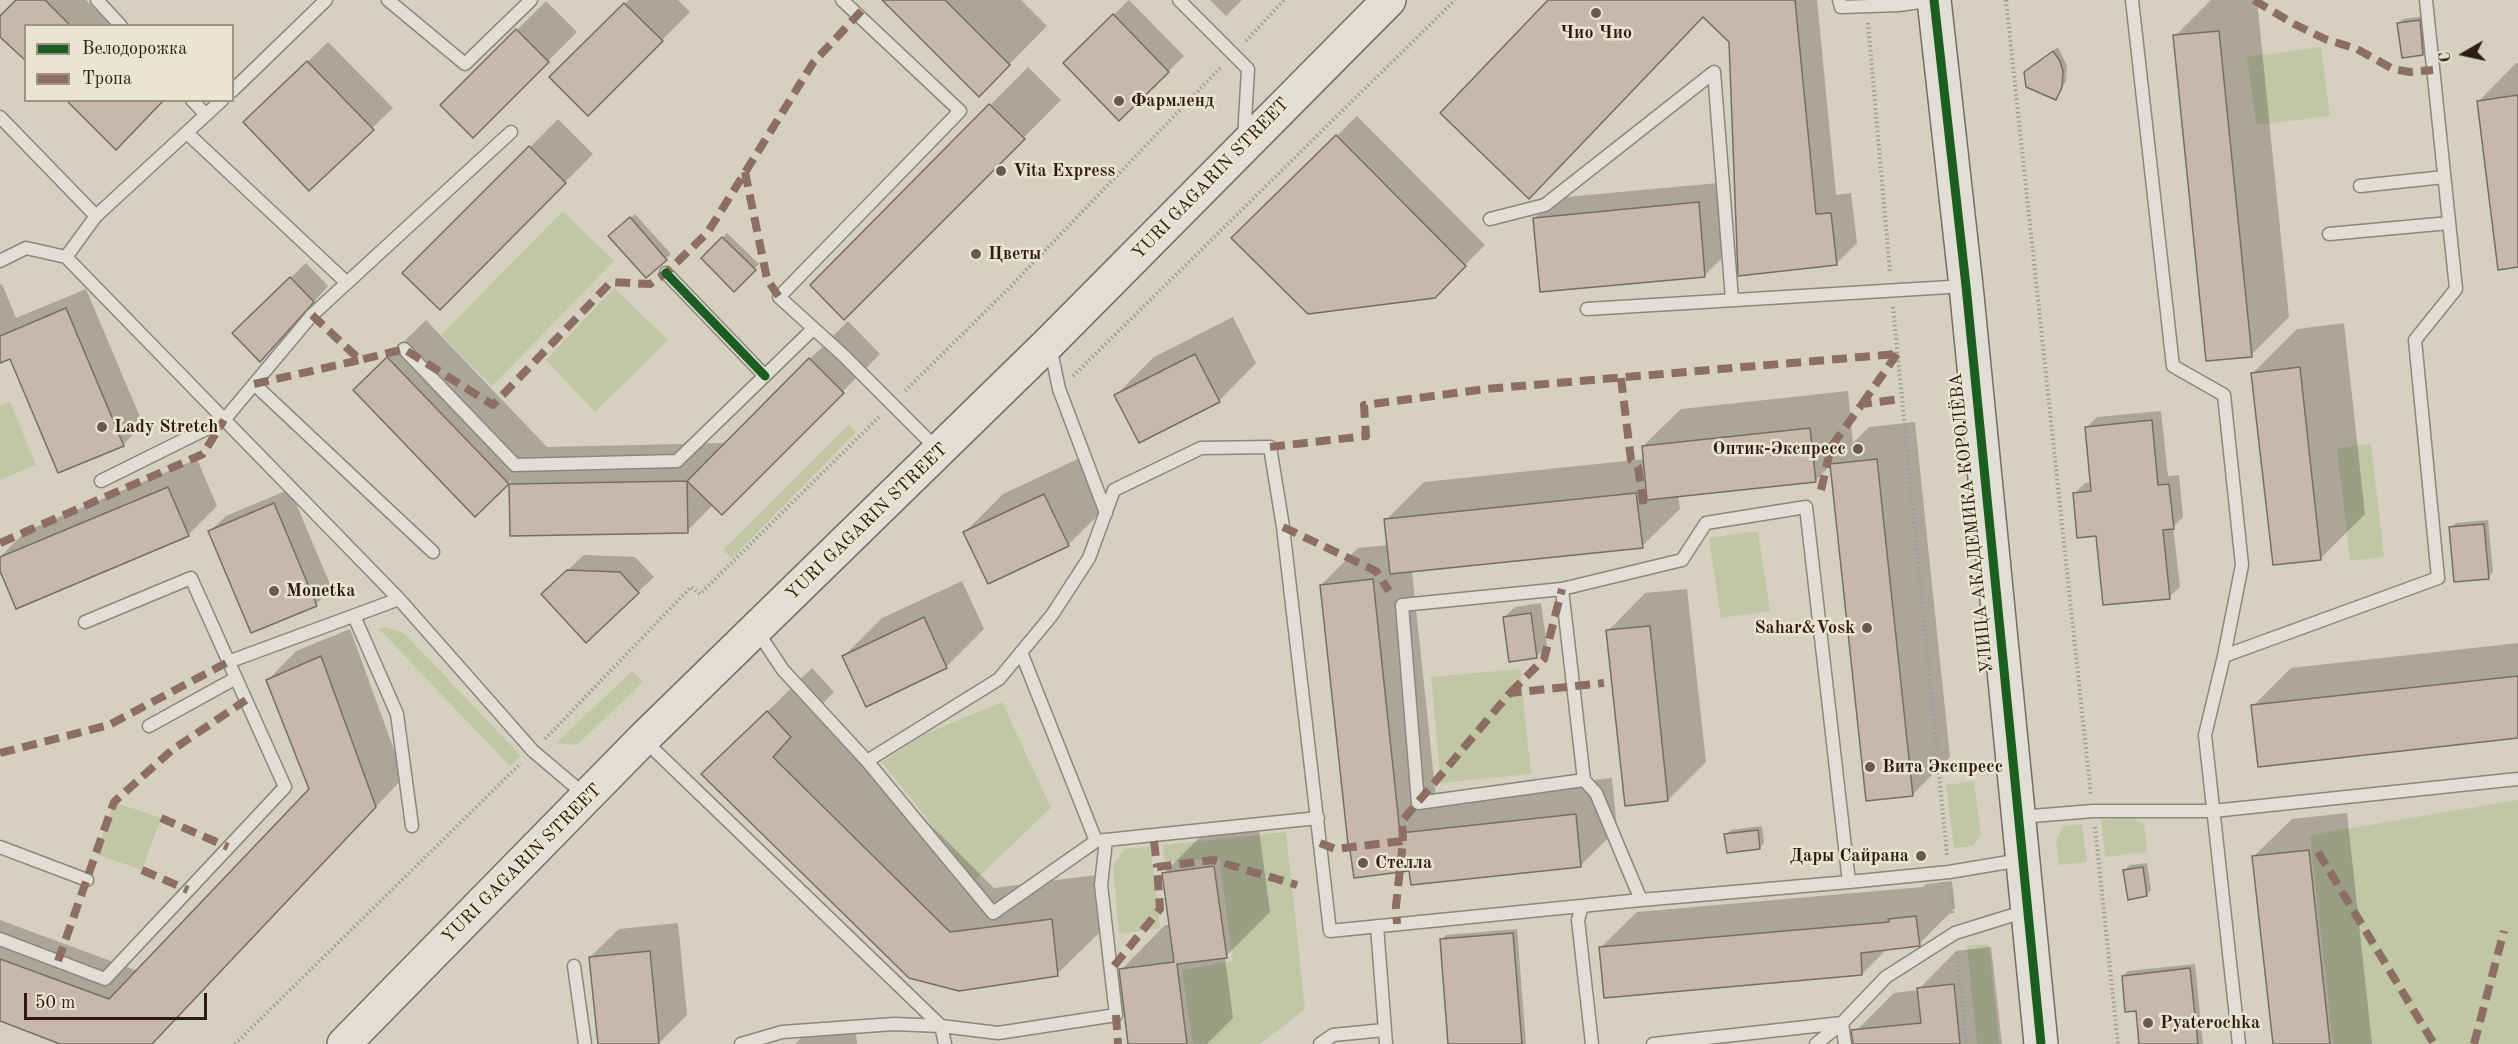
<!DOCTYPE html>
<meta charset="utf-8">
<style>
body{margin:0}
#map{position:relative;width:2518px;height:1044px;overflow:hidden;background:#d6d0c0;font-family:"Old Standard TT",serif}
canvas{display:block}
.legend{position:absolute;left:24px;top:24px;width:210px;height:78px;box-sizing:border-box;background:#eae4d1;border:2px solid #9f9484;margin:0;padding:8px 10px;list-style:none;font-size:18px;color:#2e1b11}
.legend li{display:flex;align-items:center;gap:12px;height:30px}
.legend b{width:30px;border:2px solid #9f9484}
.north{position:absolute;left:2434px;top:24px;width:60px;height:60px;-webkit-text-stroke:4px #eae4d1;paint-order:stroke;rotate:261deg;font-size:16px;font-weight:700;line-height:24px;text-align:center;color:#2e1b11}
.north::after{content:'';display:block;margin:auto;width:21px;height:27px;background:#2e1b11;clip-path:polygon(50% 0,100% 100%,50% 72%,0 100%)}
.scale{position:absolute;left:24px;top:993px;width:183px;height:27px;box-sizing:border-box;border:3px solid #2e1b11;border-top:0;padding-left:8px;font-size:18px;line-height:21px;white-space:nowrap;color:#2e1b11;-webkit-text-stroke:4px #eae4d1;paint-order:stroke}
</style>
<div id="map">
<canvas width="2518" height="1044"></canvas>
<ul class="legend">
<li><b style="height:8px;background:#1b5e20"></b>Велодорожка</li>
<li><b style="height:8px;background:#8d6e63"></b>Тропа</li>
</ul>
<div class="north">С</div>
<div class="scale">50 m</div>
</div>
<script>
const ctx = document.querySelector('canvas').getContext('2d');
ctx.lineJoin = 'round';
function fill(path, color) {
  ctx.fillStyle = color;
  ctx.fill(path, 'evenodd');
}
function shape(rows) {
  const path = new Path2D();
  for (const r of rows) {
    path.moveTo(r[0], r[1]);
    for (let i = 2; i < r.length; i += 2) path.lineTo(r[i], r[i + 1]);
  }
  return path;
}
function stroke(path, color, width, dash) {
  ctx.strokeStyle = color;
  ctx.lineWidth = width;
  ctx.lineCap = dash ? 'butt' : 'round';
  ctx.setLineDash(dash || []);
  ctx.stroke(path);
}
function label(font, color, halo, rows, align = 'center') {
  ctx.font = font + ' "Old Standard TT",serif';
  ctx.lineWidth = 5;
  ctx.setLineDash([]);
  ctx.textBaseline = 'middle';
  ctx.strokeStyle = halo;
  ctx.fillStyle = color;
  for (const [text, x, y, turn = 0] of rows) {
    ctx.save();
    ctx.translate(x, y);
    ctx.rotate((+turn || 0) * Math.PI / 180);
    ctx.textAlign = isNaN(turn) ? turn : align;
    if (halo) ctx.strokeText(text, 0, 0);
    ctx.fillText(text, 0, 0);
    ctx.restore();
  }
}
const green = shape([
 [2321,47,2330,116,2256,125,2247,57],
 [563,211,614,261,492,386,441,335],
 [614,288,668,340,595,412,546,360],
 [10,402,36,465,0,480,0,406],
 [849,424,856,432,732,558,723,550],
 [2371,444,2384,557,2350,561,2337,448],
 [1758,531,1770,611,1721,618,1709,538],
 [384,627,404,633,521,756,510,766,379,629],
 [1520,669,1531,774,1441,783,1431,677],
 [632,671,643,682,577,745,556,743],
 [1002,702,1051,808,975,880,882,762,923,735],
 [1974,781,1981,835,1973,846,1954,848,1946,785],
 [2518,800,2518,1044,2333,1044,2310,835],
 [114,802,161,818,142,870,96,854],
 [2132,817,2144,825,2147,852,2105,857,2101,820],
 [2082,824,2087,862,2059,865,2056,841,2063,826],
 [1286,832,1305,1009,1260,1044,1193,1044,1182,970,1233,961,1219,858,1165,862,1162,845],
 [1150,846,1160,928,1119,934,1113,865,1125,849],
 [1989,944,1999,1044,1977,1044,1967,946]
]);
const shadow = shape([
 [18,0,86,0,112,26,26,26,0,35,0,18],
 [629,0,678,0,690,12,588,114,552,77],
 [884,0,1021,0,1047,26,979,95],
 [1129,0,1184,56,1119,119,1065,63],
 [1210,0,1242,0,1226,16],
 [1550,0,1817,0,1836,195,1851,193,1857,243,1836,264,1731,41,1704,15],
 [2211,0,2257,0,2289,317,2251,355,2175,36],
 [546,1,577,32,473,136,442,105],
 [2424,16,2428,49,2423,54,2399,24,2403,19],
 [328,42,393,108,372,128,266,102],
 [2058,47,2067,66,2066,81,2056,98,2031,68],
 [2516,63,2518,63,2518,266,2479,101],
 [1028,67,1061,100,844,318,812,285],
 [1357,116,1485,245,1434,296,1234,238],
 [558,119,593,154,440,308,405,273],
 [1718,183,1725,255,1705,275,1535,218,1555,198],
 [635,214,671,254,646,276,615,231],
 [727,233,759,264,734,289,703,258],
 [306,263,328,286,276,344,250,317],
 [2,284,16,318,86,289,143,424,123,445,11,357,0,361,0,285],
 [1233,317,1256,363,1219,401,1116,395,1154,357],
 [426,320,547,447,726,443,848,321,880,354,722,513,713,505,687,531,512,534,511,480,475,515,355,390],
 [2344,323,2365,514,2321,558,2253,373,2297,329],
 [1848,391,1853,443,1869,427,1915,422,1950,757,1912,795,1832,464,1815,481,1678,495,1680,509,1642,546,1412,571,1436,797,1612,778,1617,829,1580,866,1411,869,1321,585,1358,548,1389,545,1386,520,1424,482,1645,459,1643,446,1681,409],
 [2161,411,2168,476,2179,475,2183,517,2173,527,2180,587,2169,597,2097,534,2075,493,2085,483,2092,482,2086,428,2097,417],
 [1082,457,1106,507,1068,545,965,532,1003,494],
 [197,459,217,506,188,535,0,567,0,557,26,531],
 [290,489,332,589,316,604,210,531,226,516],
 [2488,520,2493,572,2488,577,2451,527,2456,523],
 [584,555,635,557,654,577,638,592,558,579],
 [962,581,984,629,946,667,844,656,882,618],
 [1687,589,1706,762,1668,800,1608,631,1645,593],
 [1541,603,1547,646,1536,657,1504,617,1515,607],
 [350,629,404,777,152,1044,64,1044,0,1020,0,920,138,971,311,789,268,680,296,651],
 [2518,643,2518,736,2253,706,2291,668],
 [812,668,834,692,816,711,994,888,1096,875,1102,930,1057,974,959,990,703,774],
 [2347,813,2372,1044,2274,1044,2254,856,2292,819],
 [1258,822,1270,912,1225,957,1233,1018,1207,1044,1129,1044,1121,970,1165,925,1170,925,1163,874,1208,829],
 [1762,826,1764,843,1759,848,1726,835,1731,830],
 [2147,863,2151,890,2146,895,2125,870,2130,865],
 [1952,881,1955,908,1919,944,1888,948,1862,974,1601,947,1637,912,1923,887,1926,884],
 [678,923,687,1015,658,1044,599,1044,590,957,619,929],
 [1517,929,1526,1044,1450,1044,1441,940,1446,935],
 [1991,947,2002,1044,1858,1044,1857,1030,1894,993,1918,990,1956,951],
 [2195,964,2203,1044,2141,1044,2137,1009,2123,976,2128,971],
 [856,1031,857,1044,795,1044,802,1037]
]);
const building = shape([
 [16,0,45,0,71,26,26,26,26,61,0,37,0,16,16,0],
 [882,0,945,0,1010,65,979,97,882,0],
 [1548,0,1795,0,1816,214,1831,213,1837,265,1738,276,1729,42,1703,17,1529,199,1440,113,1548,0],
 [624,3,663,41,588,116,549,77,624,3],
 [1113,14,1169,72,1119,121,1063,63,1113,14],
 [2420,20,2423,55,2402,58,2397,23,2420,20],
 [516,29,549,62,473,138,440,105,516,29],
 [2219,31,2252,357,2206,361,2173,35,2219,31],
 [2053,51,2060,61,2063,71,2062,87,2056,100,2026,87,2024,72,2053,51],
 [307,61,374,130,309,191,243,122,307,61],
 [2518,95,2518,267,2498,270,2477,101,2518,95],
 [66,100,164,100,116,150,66,100],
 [989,104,1025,139,844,320,810,285,989,104],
 [1336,135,1466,266,1435,298,1308,314,1231,238,1336,135],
 [529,146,566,183,440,310,402,273,529,146],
 [1699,202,1705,277,1540,292,1533,218,1699,202],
 [630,217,667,260,646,278,608,236,630,217],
 [722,237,756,270,734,292,701,258,722,237],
 [290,277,314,302,260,362,232,333,290,277],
 [66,308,124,446,58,473,10,359,0,363,0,336,66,308],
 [1195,354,1220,402,1139,443,1114,395,1195,354],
 [387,357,509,484,475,517,353,390,387,357],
 [809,358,844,393,722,515,687,481,809,358],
 [2300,367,2321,560,2273,565,2251,373,2300,367],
 [2152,420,2158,485,2169,484,2174,529,2163,530,2170,599,2103,605,2096,536,2077,538,2073,493,2091,491,2085,427,2152,420],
 [1810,428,1816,482,1647,500,1642,446,1810,428],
 [1877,459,1913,796,1866,801,1830,464,1877,459],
 [687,481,688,533,510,536,509,484,687,481],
 [168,487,189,536,16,609,0,571,0,557,168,487],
 [1636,493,1643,548,1390,574,1384,519,1636,493],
 [1044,494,1069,546,988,584,963,532,1044,494],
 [274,503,317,606,251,633,208,531,274,503],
 [2484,524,2489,579,2454,582,2449,527,2484,524],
 [567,570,620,572,639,593,586,643,541,594,567,570],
 [1373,579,1400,833,1576,814,1581,867,1411,885,1409,871,1354,878,1349,844,1348,844,1320,585,1373,579],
 [1531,613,1537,658,1509,662,1503,617,1531,613],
 [924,617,947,668,866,707,842,656,924,617],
 [1650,626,1668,801,1625,806,1606,630,1650,626],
 [321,656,376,807,152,1044,60,1044,0,1021,0,959,109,999,309,789,266,680,321,656],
 [2518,676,2518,738,2258,767,2251,705,2518,676],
 [767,711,791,737,773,757,950,932,1052,919,1058,976,959,991,909,978,701,774,767,711],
 [1758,830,1760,849,1727,853,1724,834,1758,830],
 [2309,850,2330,1044,2273,1044,2252,856,2309,850],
 [1214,866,1227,958,1177,964,1187,1044,1128,1044,1119,969,1174,962,1162,873,1214,866],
 [2143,867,2147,896,2128,900,2123,870,2143,867],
 [1916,916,1920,946,1861,953,1862,975,1604,998,1599,947,1889,922,1888,919,1916,916],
 [1513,933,1522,1044,1448,1044,1440,939,1513,933],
 [650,951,659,1044,598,1044,589,957,650,951],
 [2190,968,2198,1044,2139,1044,2136,1011,2125,1012,2122,976,2190,968],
 [1954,984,1960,1044,1853,1044,1851,1030,1921,1023,1917,988,1954,984]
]);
const path = shape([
 [2006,0,2091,796],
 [1868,23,1890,273],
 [1246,41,1284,0],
 [1893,307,1947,855],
 [1073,376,1455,0],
 [905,391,1012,285,1222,66],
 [545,739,691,587,700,594,880,416],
 [2095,827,2118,1044],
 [1951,889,1953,915],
 [1957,952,1966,1044],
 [235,1044,521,763]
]);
const lane = shape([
 [97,0,121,26],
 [388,0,465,64,531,0],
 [842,0,960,111,779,297,843,355,938,450],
 [1179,0,1248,69,1244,138],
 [1839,0,1841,7,1899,5,1933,0],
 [2132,0,2173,366,2224,395,2242,565,2224,656,2205,735,2239,1044],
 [232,91,326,0],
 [192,100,206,115],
 [0,117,96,216,66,257,399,599,533,751,585,795],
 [187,133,347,283],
 [2360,186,2444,177],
 [96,216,222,100],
 [1490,219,1545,205,1714,72,1732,299],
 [2329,234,2449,223],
 [0,261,26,248,66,257],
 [666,273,765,376],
 [1587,309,1966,286],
 [1050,346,1059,389,1106,513],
 [404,349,515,465,677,461,813,329],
 [254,384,433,552],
 [101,481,224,420,312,315,511,132],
 [1562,589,1402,605,1418,803,1584,780],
 [354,616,397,714,412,826],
 [757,631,783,670,867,761,999,679,1052,615,1089,558,1114,490,1201,448,1270,447,1283,527,1330,931,1641,900,1849,882,1949,872,2021,860],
 [1021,652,1096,841],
 [2224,656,2438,578,2415,340,2456,289,2426,0],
 [228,662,399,599],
 [149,726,236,678],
 [644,740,941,1026,945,1044],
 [867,761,993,913,1096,841,1318,818],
 [2020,817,2093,811,2213,811,2518,779],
 [0,847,87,880],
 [1641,900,1596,793,1584,780,1562,589,1682,560,1706,523,1806,507,1849,882],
 [1582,906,1578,920,1592,1044],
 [1377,926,1386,1044],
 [0,939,105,979,285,787,191,578,85,622],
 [574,966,585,1044],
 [741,1044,782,1032,894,1024,941,1026,998,1033,1116,1015,1101,885,1106,840],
 [1320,1044,1333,1035,1384,1030],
 [1653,1044,1842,1023,1845,1044],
 [1816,1044,1842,1023,1886,977,1955,933,2026,911]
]);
const secondary = shape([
 [1934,0,1966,286,2041,1044],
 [344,1044,643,739,1049,343,1389,0]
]);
const quiet = shape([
 [2254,0,2294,24,2325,39,2357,49,2393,69,2410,72,2433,70],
 [745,172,767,279,779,297],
 [312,315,360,360,404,349,493,405,611,282,650,284,666,273,708,232,813,63,864,8],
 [1621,378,1631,460,1638,467,1644,509],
 [254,384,360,360],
 [1862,404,1897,354],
 [1270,447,1366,436,1364,405,1486,389,1897,354],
 [1821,490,1831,447,1862,404,1901,399],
 [1283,527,1376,571,1389,591],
 [0,543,203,454,224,420],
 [1510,693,1544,659,1562,589],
 [0,753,109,725,228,662],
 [161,818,228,847],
 [1154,841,1157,867],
 [1403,841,1402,821,1510,693,1604,683],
 [1320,843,1335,849,1403,841,1396,906,1397,924],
 [2318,852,2434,1044],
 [142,870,188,890],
 [58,961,114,802,172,750,246,700],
 [1114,966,1160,909,1157,867,1213,860,1297,885],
 [1116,1015,1118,1044],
 [2474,1044,2504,931]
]);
const cycleway = shape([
 [1934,0,1966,286,2041,1044],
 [666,273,765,376]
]);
const markers = [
 [1596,13,6,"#695a4e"],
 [1119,101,6,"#695a4e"],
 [1001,171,6,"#695a4e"],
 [976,254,6,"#695a4e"],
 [102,427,6,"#695a4e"],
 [1858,449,6,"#695a4e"],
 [274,591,6,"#695a4e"],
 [1867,628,6,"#695a4e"],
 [1870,767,6,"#695a4e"],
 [1921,856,6,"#695a4e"],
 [1363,863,6,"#695a4e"],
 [2148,1023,6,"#695a4e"]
];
const poiNames = [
 ["Чио Чио",1596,33,"center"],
 ["Фармленд",1131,101],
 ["Vita Express",1013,171],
 ["Цветы",988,254],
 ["Lady Stretch",114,427],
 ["Оптик-Экспресс",1846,449,"right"],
 ["Monetka",286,591],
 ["Sahar&Vosk",1855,628,"right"],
 ["Вита Экспресс",1882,767],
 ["Дары Сайрана",1909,856,"right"],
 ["Стелла",1375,863],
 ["Pyaterochka",2160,1023]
];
const streetNames = [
 ["YURI GAGARIN STREET",1211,179,-46],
 ["YURI GAGARIN STREET",867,522,-44],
 ["УЛИЦА АКАДЕМИКА КОРОЛЁВА",1972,523,-96],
 ["YURI GAGARIN STREET",522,864,-45]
];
fill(green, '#c1c6a5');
fill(shadow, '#0003');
fill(building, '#c7b7ac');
stroke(building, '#756e65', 1.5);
stroke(lane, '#8c867c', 15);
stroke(secondary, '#756e65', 36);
stroke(path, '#a09b95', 4, [1.5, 3]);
stroke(lane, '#e0ded5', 12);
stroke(secondary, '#e0ded5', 33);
stroke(quiet, '#8d6e63', 8, [15, 8]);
stroke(cycleway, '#1b5e20', 9);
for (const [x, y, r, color] of markers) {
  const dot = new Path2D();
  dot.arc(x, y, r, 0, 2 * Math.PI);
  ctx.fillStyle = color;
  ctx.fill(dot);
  stroke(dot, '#eae4d1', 2);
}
label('bold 18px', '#2e1b11', '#eae4d1', poiNames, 'left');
label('18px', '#2e1b11', '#eae4d1', streetNames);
</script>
